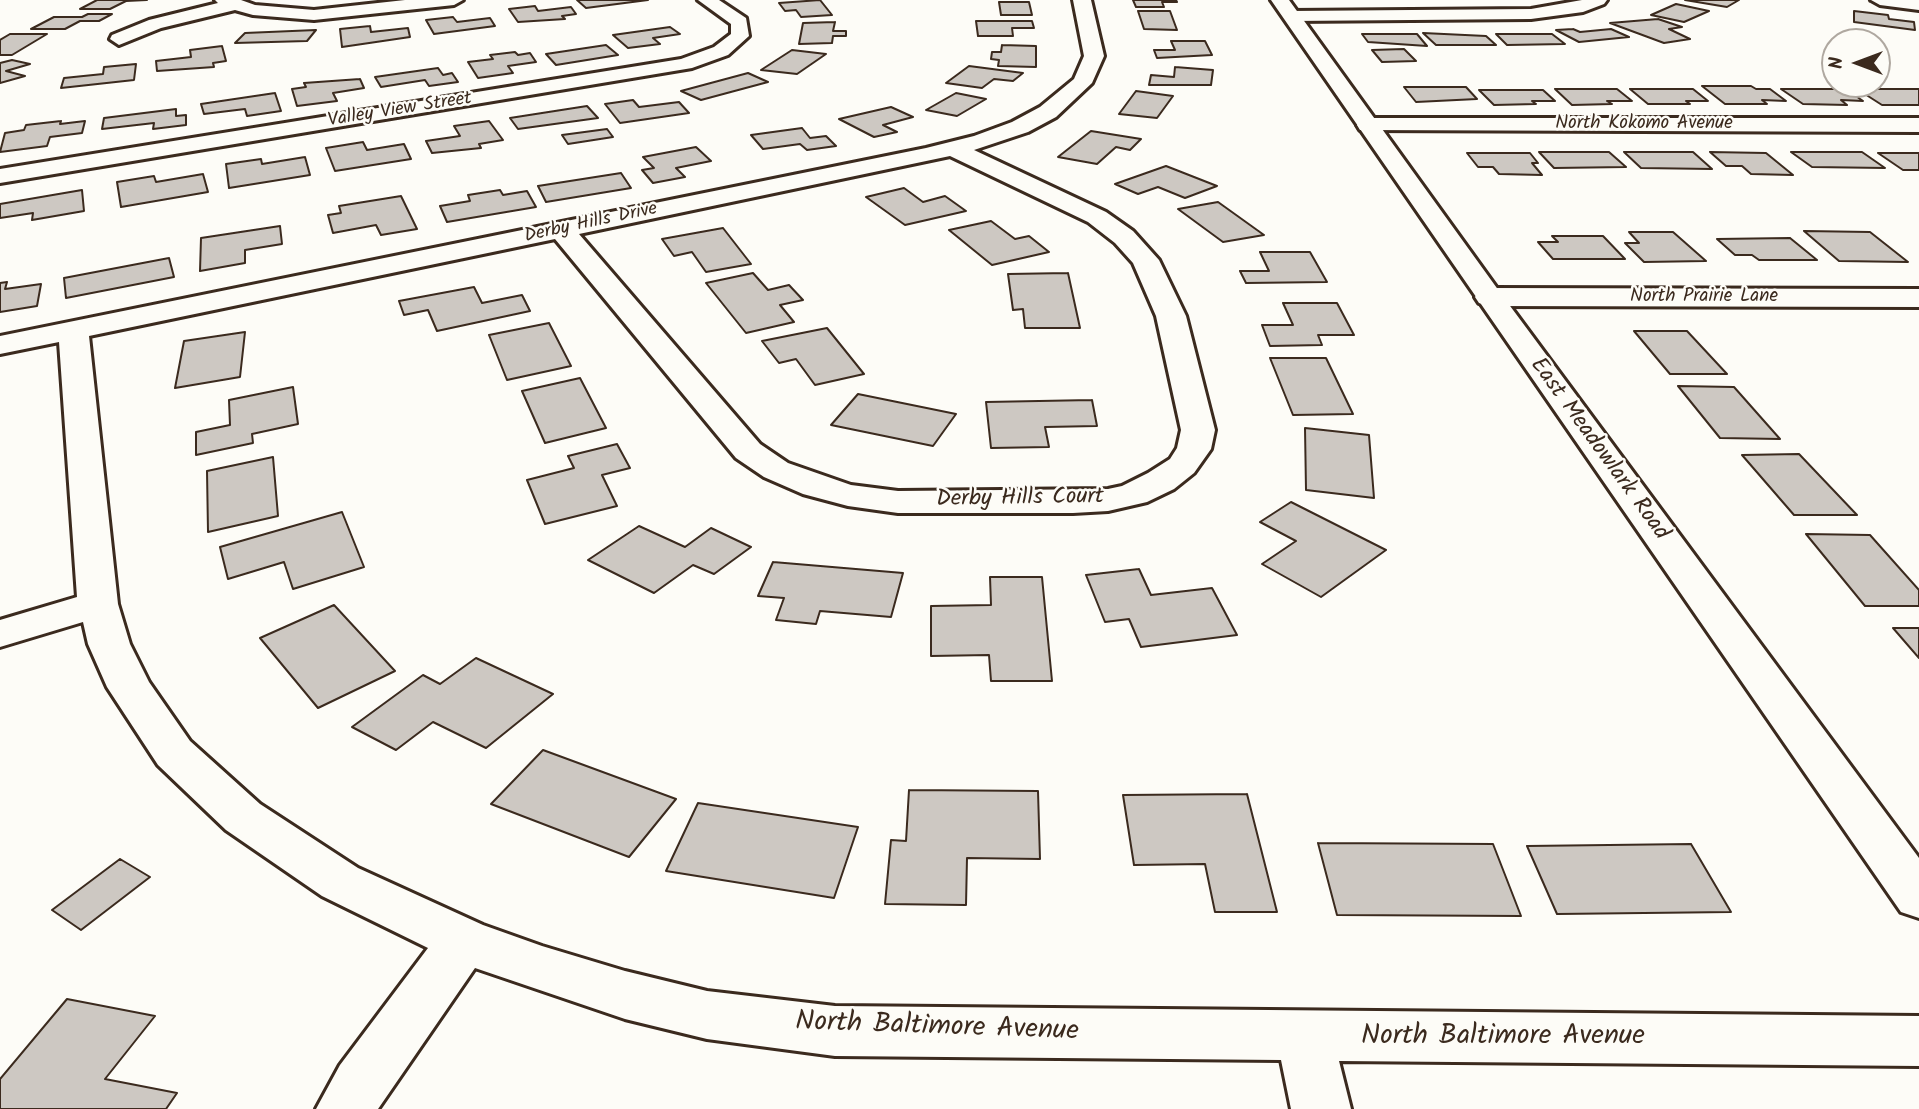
<!DOCTYPE html>
<style>
body{margin:0}
#map{position:relative;width:1919px;height:1109px;overflow:hidden;background:#fdfcf7;font-family:Kalam,sans-serif}
canvas{display:block}
.north{position:absolute;left:1821px;top:28px;width:70px;height:70px;box-sizing:border-box;background:#fdfcf7;border:2px solid #afa8a0;border-radius:50%;rotate:270deg;font-size:19px;font-weight:700;line-height:28px;text-align:center;color:#3b2a1e}
.north::after{content:'';display:block;margin:auto;width:24px;height:32px;background:#3b2a1e;clip-path:polygon(50% 0,100% 100%,50% 72%,0 100%)}
</style>
<div id="map">
<canvas width="1919" height="1109"></canvas>
<div class="north">N</div>
</div>
<script>
const ctx = document.querySelector('canvas').getContext('2d');
ctx.lineJoin = 'round';
function fill(path, color) {
  ctx.fillStyle = color;
  ctx.fill(path, 'evenodd');
}
function shape(rows) {
  const path = new Path2D();
  for (const r of rows) {
    path.moveTo(r[0], r[1]);
    for (let i = 2; i < r.length; i += 2) path.lineTo(r[i], r[i + 1]);
  }
  return path;
}
function stroke(path, color, width, dash) {
  ctx.strokeStyle = color;
  ctx.lineWidth = width;
  ctx.lineCap = dash ? 'butt' : 'round';
  ctx.setLineDash(dash || []);
  ctx.stroke(path);
}
function label(font, color, halo, rows, align = 'center') {
  ctx.font = font + ' Kalam,sans-serif';
  ctx.lineWidth = 5;
  ctx.setLineDash([]);
  ctx.textBaseline = 'middle';
  ctx.strokeStyle = halo;
  ctx.fillStyle = color;
  for (const [text, x, y, turn = 0] of rows) {
    ctx.save();
    ctx.translate(x, y);
    ctx.rotate((+turn || 0) * Math.PI / 180);
    ctx.textAlign = isNaN(turn) ? turn : align;
    if (halo) ctx.strokeText(text, 0, 0);
    ctx.fillText(text, 0, 0);
    ctx.restore();
  }
}
const building = shape([
 [97,0,147,0,126,1,110,9,80,9,97,0],
 [577,0,648,0,586,8,577,0],
 [820,0,832,15,801,17,796,10,785,11,779,3,820,0],
 [1133,0,1176,0,1177,2,1162,2,1164,7,1136,7,1133,0],
 [1685,0,1739,0,1727,7,1685,0],
 [999,2,1029,2,1032,15,1001,15,999,2],
 [1676,4,1709,11,1684,22,1651,15,1676,4],
 [535,6,538,11,571,7,576,14,562,16,565,19,518,22,509,9,535,6],
 [1138,11,1170,11,1177,30,1144,29,1138,11],
 [1854,11,1888,15,1889,19,1914,22,1915,30,1854,22,1854,11],
 [88,14,112,14,99,21,80,21,65,29,31,29,54,17,82,17,88,14],
 [453,17,457,22,490,18,495,26,434,34,426,20,453,17],
 [1658,19,1682,27,1669,29,1690,39,1664,43,1610,23,1658,19],
 [976,21,1032,21,1034,28,1012,28,1013,36,978,36,976,21],
 [835,22,833,31,846,31,846,36,833,36,832,43,799,44,803,23,835,22],
 [370,26,371,32,408,28,410,37,342,47,340,29,370,26],
 [670,27,680,34,653,38,660,44,628,48,613,35,670,27],
 [1573,29,1580,32,1611,29,1629,37,1579,42,1556,30,1573,29],
 [316,30,307,41,235,43,245,33,316,30],
 [1423,33,1486,36,1496,45,1436,45,1423,33],
 [10,34,47,34,12,55,0,55,0,40,10,34],
 [1362,34,1417,34,1427,46,1368,42,1362,34],
 [1496,34,1552,34,1565,44,1507,45,1496,34],
 [1171,41,1205,41,1212,55,1157,58,1154,50,1175,50,1171,41],
 [606,45,618,55,556,65,546,54,606,45],
 [1002,45,1036,46,1036,67,998,66,999,60,991,59,992,52,1001,52,1002,45],
 [222,46,226,61,213,63,214,67,157,71,156,61,191,57,190,50,222,46],
 [1404,49,1416,61,1382,62,1372,50,1404,49],
 [792,50,826,54,797,74,761,70,792,50],
 [515,52,518,55,530,53,536,62,508,66,513,73,478,78,468,62,493,59,490,55,515,52],
 [12,60,30,64,6,71,25,76,0,83,0,63,12,60],
 [136,64,134,80,61,88,64,78,103,74,104,67,136,64],
 [969,66,1023,73,1013,81,994,79,982,88,946,83,969,66],
 [1175,67,1213,70,1211,85,1149,85,1151,75,1174,77,1175,67],
 [438,68,443,75,452,73,458,82,429,86,425,80,381,87,375,77,438,68],
 [748,73,768,82,701,100,681,91,748,73],
 [360,79,364,88,333,93,337,101,297,106,292,89,306,87,304,83,360,79],
 [1702,86,1751,86,1756,89,1770,89,1786,101,1762,100,1767,104,1725,104,1702,86],
 [1404,87,1466,87,1477,99,1416,102,1404,87],
 [1555,89,1617,89,1632,101,1607,101,1612,104,1572,105,1555,89],
 [1630,89,1693,89,1708,101,1686,101,1690,104,1648,104,1630,89],
 [1781,89,1846,89,1863,101,1841,100,1847,105,1803,104,1781,89],
 [1857,89,1919,89,1919,105,1882,105,1857,89],
 [1479,90,1543,90,1555,101,1532,101,1536,104,1494,105,1479,90],
 [1136,91,1173,96,1157,118,1119,114,1136,91],
 [275,93,281,111,247,116,245,109,204,114,201,104,275,93],
 [956,93,986,99,957,116,926,110,956,93],
 [633,100,639,107,679,102,689,113,620,123,605,104,633,100],
 [587,106,598,118,518,129,510,118,587,106],
 [891,107,913,117,883,125,897,132,874,137,839,119,891,107],
 [176,109,176,116,186,115,186,125,153,129,154,123,102,129,104,118,176,109],
 [61,121,60,124,85,121,82,133,50,137,47,146,0,152,5,133,24,130,26,125,61,121],
 [489,121,503,140,479,144,481,148,432,153,426,141,460,136,454,126,489,121],
 [802,128,810,138,826,136,836,146,807,150,800,144,763,149,751,135,802,128],
 [607,129,613,137,568,144,562,135,607,129],
 [1091,131,1141,139,1130,150,1116,147,1097,164,1058,157,1091,131],
 [363,142,367,150,404,144,411,159,335,171,326,148,363,142],
 [696,147,711,161,676,168,685,177,653,183,642,170,654,168,643,157,696,147],
 [1539,152,1609,152,1626,167,1554,168,1539,152],
 [1624,152,1693,152,1712,169,1641,168,1624,152],
 [1710,152,1766,153,1793,175,1751,174,1742,166,1726,166,1710,152],
 [1791,152,1862,152,1885,168,1812,167,1791,152],
 [1467,153,1530,153,1538,163,1532,163,1542,175,1499,174,1493,167,1478,167,1467,153],
 [1878,153,1919,153,1919,170,1903,170,1878,153],
 [305,157,310,175,229,188,226,164,261,159,262,164,305,157],
 [1166,166,1217,186,1185,198,1158,187,1138,194,1115,184,1166,166],
 [621,173,631,188,546,202,538,186,621,173],
 [203,174,208,192,121,207,117,182,154,176,156,182,203,174],
 [904,188,923,202,945,196,966,211,905,225,866,197,904,188],
 [82,190,84,211,32,220,33,213,0,218,0,204,82,190],
 [500,190,503,195,527,191,536,207,447,222,440,206,470,201,468,195,500,190],
 [401,196,417,229,381,235,376,225,333,233,328,215,341,213,339,206,401,196],
 [1218,202,1264,235,1223,242,1178,209,1218,202],
 [991,221,1015,239,1029,236,1049,252,992,265,949,230,991,221],
 [280,226,282,244,245,250,245,263,200,271,201,238,280,226],
 [723,228,751,264,706,272,692,252,674,256,662,239,723,228],
 [1804,231,1870,232,1908,262,1839,261,1804,231],
 [1629,232,1673,232,1706,261,1644,262,1625,243,1639,243,1629,232],
 [1552,236,1603,236,1625,259,1553,259,1538,242,1558,242,1552,236],
 [1790,238,1817,260,1759,260,1752,255,1735,255,1717,239,1790,238],
 [1260,252,1310,252,1327,282,1246,283,1240,271,1269,271,1260,252],
 [169,258,174,277,66,298,64,278,169,258],
 [753,273,768,290,789,285,803,300,780,305,794,322,746,333,706,283,753,273],
 [1068,273,1080,328,1025,328,1023,309,1013,310,1008,274,1068,273],
 [7,282,5,289,41,284,37,306,0,312,0,283,7,282],
 [474,287,482,303,522,295,530,311,437,331,428,310,404,315,399,301,474,287],
 [1283,303,1337,303,1354,335,1318,335,1322,345,1270,346,1262,325,1293,325,1283,303],
 [549,323,571,366,507,380,489,335,549,323],
 [827,328,864,374,815,385,796,359,779,363,762,341,827,328],
 [1634,331,1687,331,1727,374,1670,374,1634,331],
 [245,332,240,377,175,388,184,341,245,332],
 [1270,358,1326,358,1353,414,1293,415,1270,358],
 [580,378,606,428,545,443,522,391,580,378],
 [1678,386,1734,387,1780,439,1720,438,1678,386],
 [293,387,298,424,252,434,253,443,196,455,196,432,230,425,229,400,293,387],
 [858,394,956,414,933,446,831,425,858,394],
 [1092,400,1097,426,1045,427,1049,447,991,448,986,402,1092,400],
 [1305,428,1369,435,1374,498,1306,490,1305,428],
 [617,444,630,468,602,475,617,506,545,524,527,480,574,468,568,456,617,444],
 [1799,454,1857,515,1794,515,1742,455,1799,454],
 [273,457,278,516,208,532,207,471,273,457],
 [1291,502,1386,550,1321,597,1262,564,1296,541,1260,522,1291,502],
 [342,512,364,567,293,589,284,562,228,579,220,547,342,512],
 [639,526,685,547,711,528,751,547,714,574,693,565,654,593,588,560,639,526],
 [1806,534,1870,535,1919,590,1919,606,1865,606,1806,534],
 [773,562,903,573,891,617,820,611,816,624,776,620,784,598,758,596,773,562],
 [1139,569,1151,595,1212,588,1237,635,1141,647,1129,619,1105,622,1086,575,1139,569],
 [990,577,1042,577,1052,681,991,681,989,655,931,656,931,606,991,605,990,577],
 [334,605,395,671,318,708,260,638,334,605],
 [1893,628,1919,628,1919,658,1893,628],
 [476,658,553,694,486,748,433,722,396,750,352,727,423,675,440,684,476,658],
 [543,750,676,799,629,857,491,804,543,750],
 [909,790,1038,791,1040,859,967,858,966,905,885,904,891,840,906,841,909,790],
 [1247,794,1277,912,1215,912,1205,864,1134,865,1123,795,1247,794],
 [698,803,858,827,834,898,666,871,698,803],
 [1318,843,1493,844,1521,916,1337,915,1318,843],
 [1691,844,1731,912,1557,914,1527,846,1691,844],
 [120,859,150,877,81,930,52,910,120,859],
 [67,999,155,1016,105,1079,177,1093,166,1109,0,1109,0,1079,67,999]
]);
const minor = shape([
 [215,0,241,0,255,5,314,10,405,0,463,0,454,5,314,20,253,15,235,10,161,28,119,45,110,39,112,35,149,20,218,3,215,0],
 [698,0,719,0,746,18,749,36,728,55,692,68,0,183,0,169,681,59,714,47,731,34,731,24,698,0],
 [1073,0,1091,0,1104,56,1092,83,1056,117,1028,132,974,150,1106,212,1133,231,1159,260,1186,316,1215,430,1211,449,1194,473,1174,489,1147,502,1108,511,1073,513,898,513,848,506,803,494,764,477,736,458,555,239,89,336,118,604,130,644,149,682,190,741,260,804,358,868,483,925,542,946,625,971,707,991,835,1006,1919,1016,1919,1066,1339,1061,1351,1109,1291,1109,1281,1060,835,1056,707,1039,625,1019,475,968,378,1109,316,1109,340,1065,428,948,322,896,226,830,158,765,107,687,88,644,83,622,0,647,0,620,77,597,59,342,0,354,0,336,926,148,974,136,1012,122,1040,107,1074,79,1084,56,1073,0],
 [950,156,1088,222,1115,243,1133,263,1156,316,1181,430,1177,448,1170,459,1148,473,1122,486,1108,489,898,491,851,485,788,463,760,444,579,234,950,156],
 [1582,0,1607,0,1604,4,1583,12,1531,19,1292,21,1283,16,1292,11,1531,9,1582,0],
 [1871,0,1919,0,1919,10,1880,5,1871,0],
 [1368,118,1919,118,1919,132,1360,130,1357,125,1360,120,1368,118],
 [1489,288,1919,289,1919,307,1489,306,1479,303,1475,297,1479,291,1489,288]
]);
const major = shape([
 [1271,0,1289,0,1499,291,1919,858,1919,918,1901,912,1271,0]
]);
const farStreetnames = [
 ["Valley View Street",400,111,-9],
 ["North Kokomo Avenue",1644,125],
 ["Derby Hills Drive",591,224,-12],
 ["North Prairie Lane",1704,298]
];
const streetNames = [
 ["East Meadowlark Road",1598,450,54],
 ["Derby Hills Court",1020,500,-1]
];
const nearStreetnames = [
 ["North Baltimore Avenue",937,1029,2],
 ["North Baltimore Avenue",1503,1038]
];
fill(building, '#cdc8c2');
stroke(building, '#3b2a1e', 2);
stroke(minor, '#3b2a1e', 6);
stroke(major, '#3b2a1e', 6);
fill(minor, '#fdfcf7');
fill(major, '#fdfcf7');
label('19px', '#3b2a1e', '#fdfcf7', farStreetnames);
label('23px', '#3b2a1e', '#fdfcf7', streetNames);
label('28px', '#3b2a1e', '#fdfcf7', nearStreetnames);
</script>
